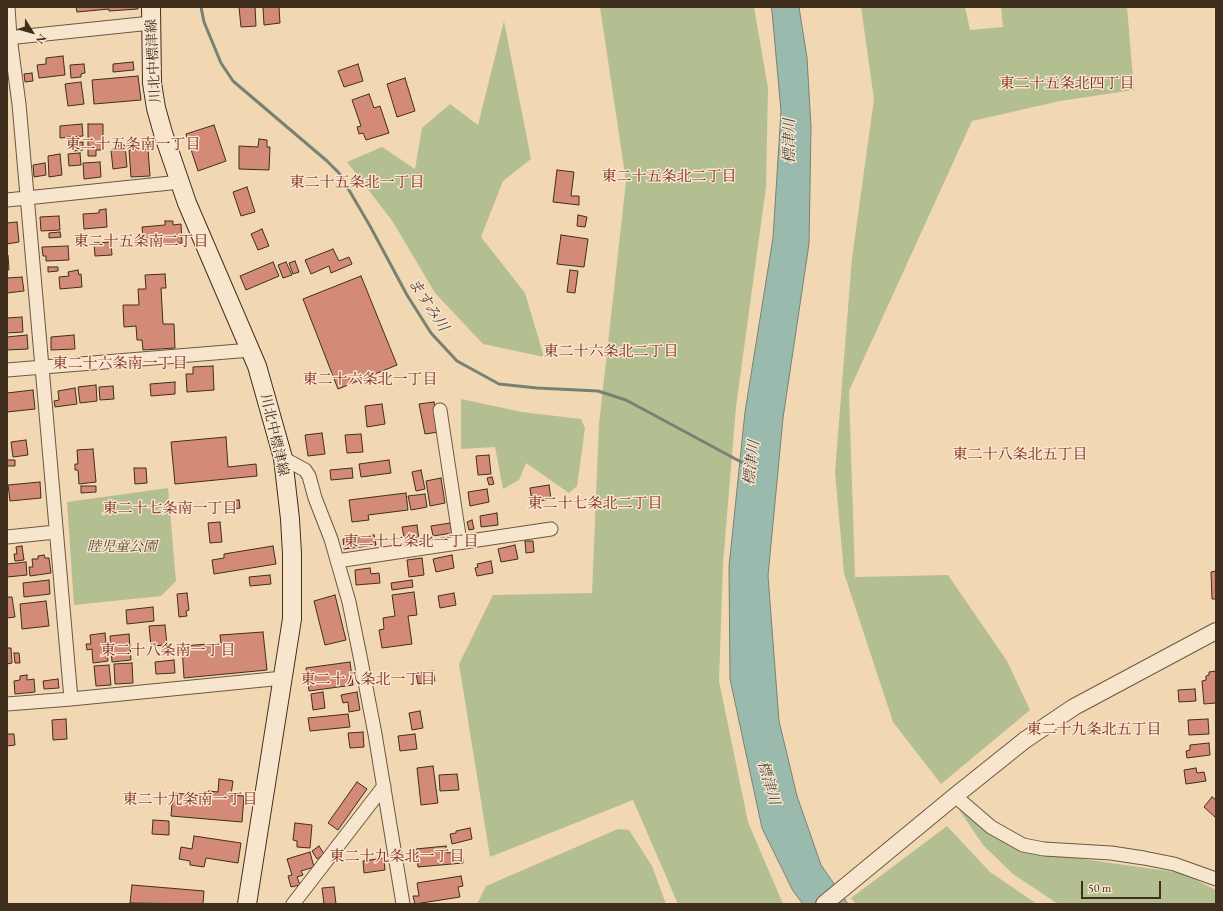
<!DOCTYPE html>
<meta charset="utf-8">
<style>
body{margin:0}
#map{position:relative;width:1223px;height:911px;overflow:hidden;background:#f2d7b3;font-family:"EB Garamond",serif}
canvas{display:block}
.frame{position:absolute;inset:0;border:8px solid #402e1d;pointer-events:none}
.north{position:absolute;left:12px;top:12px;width:40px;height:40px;-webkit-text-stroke:3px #f7e5ce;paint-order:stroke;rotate:127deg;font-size:11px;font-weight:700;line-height:16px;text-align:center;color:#402e1d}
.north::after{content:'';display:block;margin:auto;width:14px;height:18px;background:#402e1d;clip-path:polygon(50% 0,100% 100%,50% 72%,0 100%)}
.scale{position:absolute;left:1081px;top:881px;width:80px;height:18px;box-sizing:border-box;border:2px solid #402e1d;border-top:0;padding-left:5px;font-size:12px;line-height:14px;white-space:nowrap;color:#402e1d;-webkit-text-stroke:3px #f7e5ce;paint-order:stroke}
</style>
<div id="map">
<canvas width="1223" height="911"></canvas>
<div class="frame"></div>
<div class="north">N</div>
<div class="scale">50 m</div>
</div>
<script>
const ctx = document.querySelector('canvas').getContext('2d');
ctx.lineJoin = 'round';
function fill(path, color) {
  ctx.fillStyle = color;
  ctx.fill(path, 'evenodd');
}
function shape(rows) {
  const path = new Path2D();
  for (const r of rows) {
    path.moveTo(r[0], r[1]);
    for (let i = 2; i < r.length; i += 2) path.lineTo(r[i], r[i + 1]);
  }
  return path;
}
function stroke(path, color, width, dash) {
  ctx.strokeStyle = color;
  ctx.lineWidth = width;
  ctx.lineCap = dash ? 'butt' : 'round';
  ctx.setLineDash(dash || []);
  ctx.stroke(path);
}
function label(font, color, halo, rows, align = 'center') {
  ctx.font = font + ' "EB Garamond","Noto Serif JP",serif';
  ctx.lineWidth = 3;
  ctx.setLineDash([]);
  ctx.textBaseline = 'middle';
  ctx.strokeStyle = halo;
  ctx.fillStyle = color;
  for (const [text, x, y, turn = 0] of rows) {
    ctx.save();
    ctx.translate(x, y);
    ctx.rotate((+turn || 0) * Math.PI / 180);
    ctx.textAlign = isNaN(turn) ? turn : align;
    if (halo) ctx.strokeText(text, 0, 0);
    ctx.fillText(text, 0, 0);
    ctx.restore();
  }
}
const green = shape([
 [600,7,754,7,768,88,766,187,736,407,723,564,719,681,748,822,783,904,678,904,633,800,490,857,459,664,493,595,592,593,599,424,626,181],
 [861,7,965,7,970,30,1003,27,1001,7,1127,7,1134,90,1060,101,972,121,849,391,855,577,948,575,1007,661,1030,710,941,784,893,722,844,573,835,472,852,258,874,99],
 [504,21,531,159,503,181,481,237,525,293,544,357,483,344,435,293,393,222,347,162,382,147,415,169,422,128,450,104,478,125],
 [461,399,522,412,581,419,585,428,577,486,569,493,526,463,519,480,503,489,495,447,461,449],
 [168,488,176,581,161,596,74,605,67,502],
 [965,808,1047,854,1182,873,1216,890,1216,904,1058,904,1013,874,983,845,960,811],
 [947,826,990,872,1037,904,856,904,851,898],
 [618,829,629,830,652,866,666,904,477,904,486,886]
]);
const water = shape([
 [771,7,799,7,807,58,811,127,809,244,783,418,768,576,779,721,797,796,821,865,848,904,803,904,793,891,762,828,730,679,729,567,745,412,773,238,781,111,772,11,771,7]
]);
const stream = shape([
 [201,7,204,22,221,63,233,81,327,161,339,173,370,226,407,295,431,333,457,361,499,384,537,388,598,391,626,400,743,463]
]);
const building = shape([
 [76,7,138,7,138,9,109,11,109,9,77,12,76,7],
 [239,7,255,7,256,26,241,27,239,7],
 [263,7,279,7,280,23,264,25,263,7],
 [63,56,65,75,39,78,37,65,46,64,46,58,63,56],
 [133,62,134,70,113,72,113,64,133,62],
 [84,64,85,73,81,74,81,77,71,78,70,65,84,64],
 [358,64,363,81,344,87,338,71,358,64],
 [32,73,33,81,25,82,24,74,32,73],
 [138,76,141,100,94,104,92,80,138,76],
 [405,78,415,111,397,117,387,84,405,78],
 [81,82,84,104,68,106,65,84,81,82],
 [369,94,374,108,380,106,389,133,366,140,363,133,359,134,357,127,361,126,352,100,369,94],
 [82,124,83,136,60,138,60,126,82,124],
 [88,124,103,124,103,150,96,150,96,156,88,156,88,124],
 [214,125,226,161,198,171,186,134,214,125],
 [259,139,267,140,267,147,270,147,269,170,239,169,239,146,258,147,259,139],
 [83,142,83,150,73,151,72,143,83,142],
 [118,145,125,145,127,167,113,169,111,150,118,150,118,145],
 [148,149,150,176,131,177,129,150,148,149],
 [80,153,81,165,69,166,68,154,80,153],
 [60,154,62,175,49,177,48,156,60,154],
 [100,162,101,177,84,179,83,163,100,162],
 [45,163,46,175,34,177,33,165,45,163],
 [557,170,574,172,571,196,579,196,579,205,553,202,557,170],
 [247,187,255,212,241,216,233,192,247,187],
 [106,209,107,227,84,229,83,214,99,213,99,210,106,209],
 [578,215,587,217,585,227,577,226,578,215],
 [59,216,60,230,41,231,40,217,59,216],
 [165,221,173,221,173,225,181,224,182,243,144,246,142,227,165,225,165,221],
 [17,222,19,242,7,244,7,223,17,222],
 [262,229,269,246,258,250,251,234,262,229],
 [60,232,61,237,49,238,49,233,60,232],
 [561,235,588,239,584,267,557,264,561,235],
 [111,242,112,255,95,256,94,243,111,242],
 [68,246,69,260,46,261,46,256,43,256,42,247,68,246],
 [333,249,339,261,349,257,352,264,331,273,329,266,311,274,305,260,333,249],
 [7,255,8,255,9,270,7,270,7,255],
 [295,261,299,272,293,274,289,263,295,261],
 [273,262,279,276,246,290,240,276,273,262],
 [286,262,292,275,283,278,278,265,286,262],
 [48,267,58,267,58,271,48,272,48,267],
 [78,270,79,275,81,274,82,287,60,289,59,277,69,276,68,272,78,270],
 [570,270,578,271,575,293,567,292,570,270],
 [165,274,166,288,161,288,163,324,174,324,175,348,143,350,142,340,137,340,136,326,124,327,123,305,139,305,138,289,146,289,145,275,165,274],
 [361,276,397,365,338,389,303,299,361,276],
 [22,277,24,291,7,293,7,278,22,277],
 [22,317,23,332,7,333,7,318,22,317],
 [27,335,28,349,7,350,7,337,27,335],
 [74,335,75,349,51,350,51,337,74,335],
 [213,366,214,390,187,392,186,374,193,374,193,367,213,366],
 [175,382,175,394,151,396,150,384,175,382],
 [96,385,97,401,80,403,78,387,96,385],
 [113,386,114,399,100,400,99,387,113,386],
 [75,388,77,404,55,407,54,401,59,400,58,391,75,388],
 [33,390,35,409,7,412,7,393,33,390],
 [434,402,439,432,425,434,419,404,434,402],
 [382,404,385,424,367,427,365,406,382,404],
 [322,433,325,454,308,456,305,435,322,433],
 [361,434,363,452,347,453,345,435,361,434],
 [226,437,228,467,256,464,257,476,175,484,171,442,226,437],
 [26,440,28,455,13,457,11,442,26,440],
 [93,449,96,482,79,484,78,470,75,470,75,464,78,464,77,450,93,449],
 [489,455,491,474,478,475,476,456,489,455],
 [7,460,15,460,15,466,7,466,7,460],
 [389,460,391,473,361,477,359,464,389,460],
 [134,468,146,468,147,483,135,484,134,468],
 [352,468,353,478,331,480,330,470,352,468],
 [421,470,425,489,416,491,412,472,421,470],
 [492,477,494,484,489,485,487,478,492,477],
 [441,478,445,503,430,506,426,481,441,478],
 [40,482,41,498,10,501,8,485,40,482],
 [549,485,551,499,532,502,530,488,549,485],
 [81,486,96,486,96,492,81,493,81,486],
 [487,489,489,502,470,506,468,492,487,489],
 [406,493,408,510,368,515,369,520,352,522,349,500,406,493],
 [425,494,427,507,411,510,408,496,425,494],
 [239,500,240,508,228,510,227,501,239,500],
 [497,513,498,525,481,527,480,516,497,513],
 [472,520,474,529,469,530,467,522,472,520],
 [220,522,222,542,210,543,208,523,220,522],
 [450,523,452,533,433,536,431,526,450,523],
 [417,525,419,540,405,542,402,527,417,525],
 [374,535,376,545,344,549,343,539,374,535],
 [525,541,533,541,534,552,526,553,525,541],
 [515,545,518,559,501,562,498,549,515,545],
 [22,546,24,560,15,561,14,554,17,554,16,547,22,546],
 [273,546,276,564,214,574,212,560,224,558,224,554,273,546],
 [44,555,45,558,49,558,51,573,30,576,29,567,33,567,32,559,38,559,38,556,44,555],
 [452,555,454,568,436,572,433,559,452,555],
 [422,558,424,575,409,577,407,560,422,558],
 [491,561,493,573,477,576,475,568,478,567,477,564,491,561],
 [26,562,27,575,7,577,7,564,26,562],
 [370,568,371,574,379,573,380,583,356,585,355,570,370,568],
 [1216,571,1216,599,1212,599,1211,572,1216,571],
 [270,575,271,584,250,586,249,577,270,575],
 [49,580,50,594,24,597,23,583,49,580],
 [412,580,413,587,392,590,391,583,412,580],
 [414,592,417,615,408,616,412,644,382,648,379,630,384,629,383,618,395,616,392,595,414,592],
 [187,593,189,610,186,611,187,616,179,617,177,594,187,593],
 [454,593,456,605,440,608,438,596,454,593],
 [335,595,346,640,325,645,314,601,335,595],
 [7,597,12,597,15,617,7,618,7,597],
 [46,601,49,626,22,629,20,604,46,601],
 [153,607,154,621,127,624,126,610,153,607],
 [165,625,167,645,151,646,149,626,165,625],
 [263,632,267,670,184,678,182,646,221,643,220,635,263,632],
 [105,633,108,661,93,663,92,649,87,650,86,644,91,644,90,635,105,633],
 [129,634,131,660,112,662,110,636,129,634],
 [7,648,11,648,12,663,7,664,7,648],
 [14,653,19,653,20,663,15,663,14,653],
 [174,660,175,673,156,674,155,662,174,660],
 [350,662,353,685,309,691,306,668,350,662],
 [132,663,133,683,115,684,114,664,132,663],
 [109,665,111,685,96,686,94,666,109,665],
 [433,671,435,681,418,684,416,673,433,671],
 [1216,671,1216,703,1204,704,1202,681,1206,680,1206,676,1209,675,1209,672,1216,671],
 [27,675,27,680,34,679,35,692,15,694,14,681,20,680,20,676,27,675],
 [58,679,59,688,44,689,43,681,58,679],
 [1195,689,1196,701,1179,702,1178,690,1195,689],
 [323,692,325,708,313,710,311,694,323,692],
 [357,692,360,710,349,712,348,702,343,703,341,695,357,692],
 [420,711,423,728,412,730,409,713,420,711],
 [348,714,350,727,310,731,308,718,348,714],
 [66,719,67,739,53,740,52,720,66,719],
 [1208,719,1209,734,1189,735,1188,720,1208,719],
 [363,732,364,747,350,748,348,733,363,732],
 [7,734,14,734,15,745,7,746,7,734],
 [415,734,417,749,400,751,398,736,415,734],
 [1209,743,1210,755,1187,758,1186,751,1190,750,1190,745,1209,743],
 [433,766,438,803,421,805,417,768,433,766],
 [1196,768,1197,773,1204,772,1206,781,1186,784,1184,770,1196,768],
 [457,774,459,790,440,791,439,775,457,774],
 [219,779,233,781,231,795,244,796,242,822,171,816,173,793,207,796,208,791,218,792,219,779],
 [357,782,367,789,338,830,328,823,357,782],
 [1212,797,1216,800,1216,818,1204,807,1212,797],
 [153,820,169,821,169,835,152,834,153,820],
 [295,823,312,825,310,848,297,847,297,841,293,840,295,823],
 [470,828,472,839,452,844,450,834,456,833,456,831,470,828],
 [194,836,241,843,238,863,206,858,204,867,190,865,190,861,179,859,181,847,192,849,194,836],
 [319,846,324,854,317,859,312,851,319,846],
 [446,846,447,853,462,851,463,863,418,867,416,849,446,846],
 [310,852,314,867,301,871,303,875,297,877,300,885,291,887,288,876,292,875,287,859,310,852],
 [384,858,385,870,364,873,363,861,384,858],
 [461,876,463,886,458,887,460,897,415,904,413,896,419,896,417,883,461,876],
 [132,885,204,891,203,904,130,903,132,885],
 [334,887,336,904,324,904,322,888,334,887]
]);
const minor = shape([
 [8,7,10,37,19,104,71,699],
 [7,38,151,23],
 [7,200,180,182],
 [7,370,251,350],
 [440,410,460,542],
 [283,458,305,470,309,476,315,498,331,539,349,602,360,656,375,734,403,904],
 [7,537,56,532],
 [337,561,551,529],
 [7,704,71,699,283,678],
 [955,796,991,827,1023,845,1044,849,1111,853,1144,858,1174,864,1216,879],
 [293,904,384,786]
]);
const tertiary = shape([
 [824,904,955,796,1025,740,1074,707,1216,631]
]);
const secondary = shape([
 [151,7,152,83,156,108,163,133,187,203,257,366,283,458,290,519,292,554,292,619,247,904]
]);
const streetNames = [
 ["川北中標津線",154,61,-93],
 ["川北中標津線",274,435,77]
];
const parkNames = [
 ["睦児童公園",122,547]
];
const neighbourhoodNames = [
 ["東二十五条北四丁目",1067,84],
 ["東二十五条南一丁目",133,145],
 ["東二十五条北二丁目",669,177],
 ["東二十五条北一丁目",357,183],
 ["東二十五条南二丁目",141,242],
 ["東二十六条北二丁目",611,352],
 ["東二十六条南一丁目",120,364],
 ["東二十六条北一丁目",370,380],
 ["東二十八条北五丁目",1020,455],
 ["東二十七条北二丁目",595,504],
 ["東二十七条南一丁目",170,509],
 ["東二十七条北一丁目",411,542],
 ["東二十八条南一丁目",168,651],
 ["東二十八条北一丁目",368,680],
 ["東二十九条北五丁目",1094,730],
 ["東二十九条南一丁目",190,800],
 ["東二十九条北一丁目",397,857]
];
const waterNames = [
 ["標津川",790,141,-90],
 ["ますみ川",428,305,57],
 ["標津川",752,463,-83],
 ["標津川",768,783,74]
];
fill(green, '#b4bf91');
fill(water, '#9bbaae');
stroke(water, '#778274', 1);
stroke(stream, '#778274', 3);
fill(building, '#d38b78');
stroke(building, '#402e1d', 1);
stroke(minor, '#6c5842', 15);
stroke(tertiary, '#6c5842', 18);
stroke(secondary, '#402e1d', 20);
stroke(minor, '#f7e5ce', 13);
stroke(tertiary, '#f7e5ce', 16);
stroke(secondary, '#f7e5ce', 18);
label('14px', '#402e1d', '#f7e5ce', streetNames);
label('italic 14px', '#574b34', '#f7e5ce', parkNames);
label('15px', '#7a1f14', '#f7e5ce', neighbourhoodNames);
label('italic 15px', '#524a3a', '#f7e5ce', waterNames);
</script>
